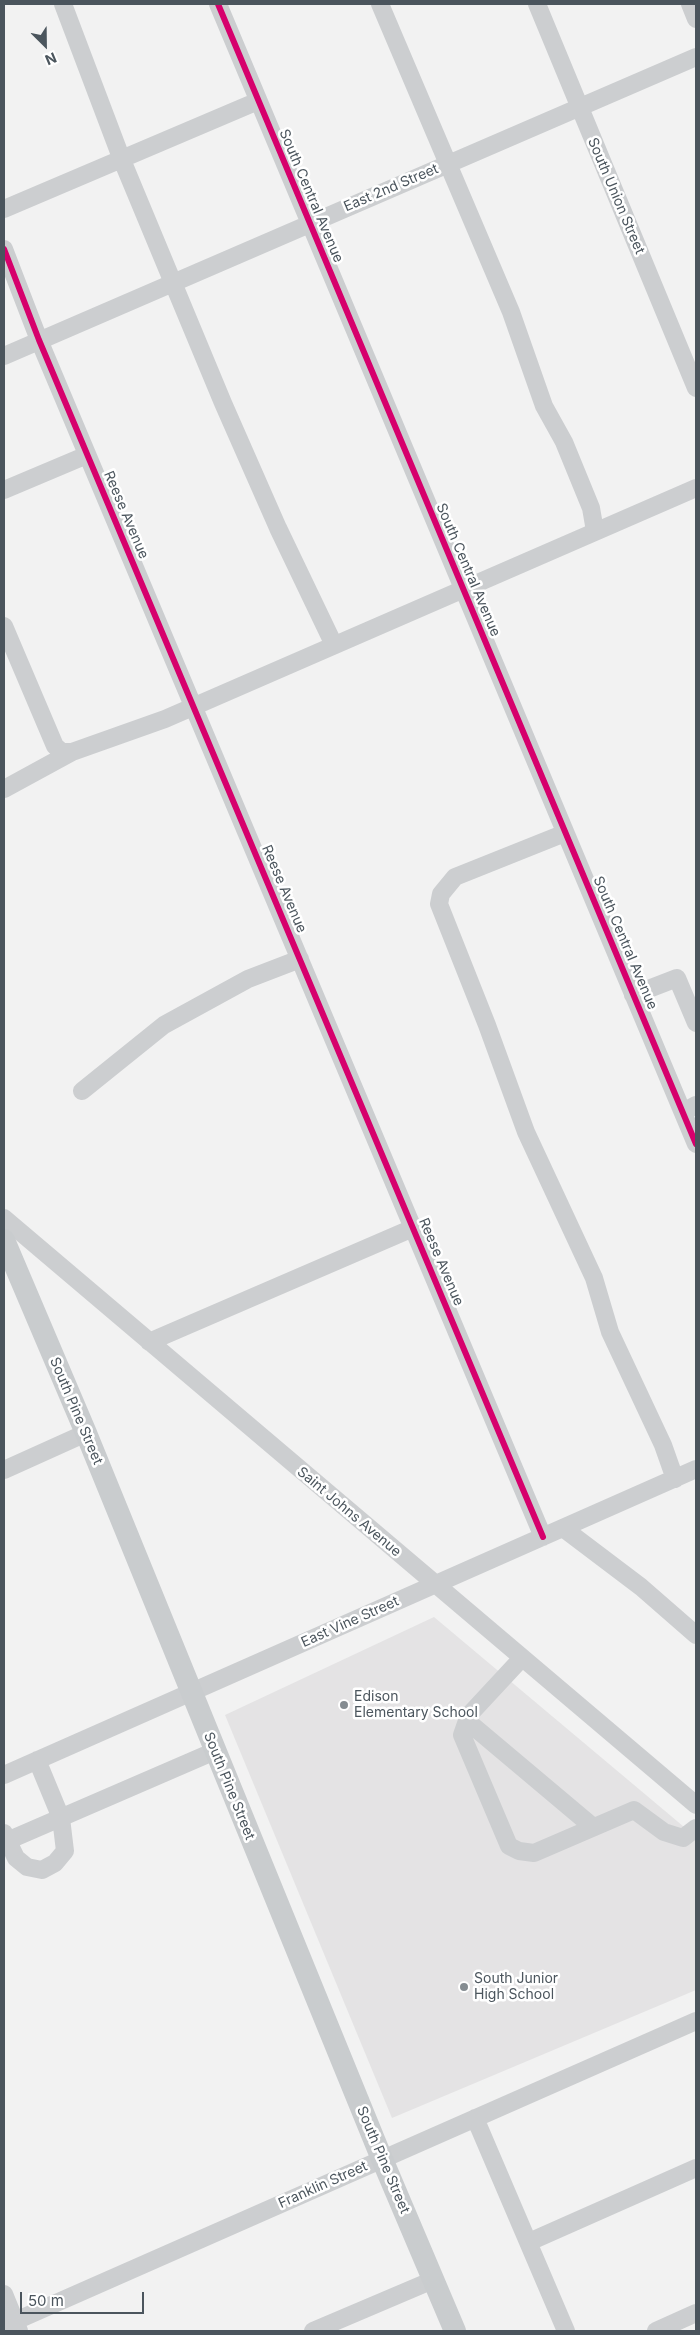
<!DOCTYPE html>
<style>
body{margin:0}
#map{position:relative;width:700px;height:2335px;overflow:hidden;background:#f2f2f2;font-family:Inter,sans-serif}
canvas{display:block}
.frame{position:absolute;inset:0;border:5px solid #4b555d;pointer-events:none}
.north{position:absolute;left:20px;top:20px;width:50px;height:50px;-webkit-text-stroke:4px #fff;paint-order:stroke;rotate:157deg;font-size:14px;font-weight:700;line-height:20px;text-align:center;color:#4b555d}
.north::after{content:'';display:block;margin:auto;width:18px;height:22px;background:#4b555d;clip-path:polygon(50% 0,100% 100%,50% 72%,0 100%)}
.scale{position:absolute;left:20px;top:2292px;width:124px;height:22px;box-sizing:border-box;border:2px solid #4b555d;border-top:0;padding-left:6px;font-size:15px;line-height:18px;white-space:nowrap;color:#4b555d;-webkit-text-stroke:4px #fff;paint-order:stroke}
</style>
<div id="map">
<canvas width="700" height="2335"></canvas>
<div class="frame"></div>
<div class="north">N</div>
<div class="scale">50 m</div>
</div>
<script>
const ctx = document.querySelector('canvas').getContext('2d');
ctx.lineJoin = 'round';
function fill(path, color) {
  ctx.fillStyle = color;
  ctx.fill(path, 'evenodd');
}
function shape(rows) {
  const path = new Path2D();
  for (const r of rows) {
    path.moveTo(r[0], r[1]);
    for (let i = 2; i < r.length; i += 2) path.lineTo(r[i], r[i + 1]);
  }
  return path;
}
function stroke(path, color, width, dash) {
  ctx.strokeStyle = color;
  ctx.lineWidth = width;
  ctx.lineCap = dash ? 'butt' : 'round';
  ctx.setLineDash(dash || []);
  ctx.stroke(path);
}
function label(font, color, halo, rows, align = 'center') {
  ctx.font = font + ' Inter,sans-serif';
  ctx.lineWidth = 5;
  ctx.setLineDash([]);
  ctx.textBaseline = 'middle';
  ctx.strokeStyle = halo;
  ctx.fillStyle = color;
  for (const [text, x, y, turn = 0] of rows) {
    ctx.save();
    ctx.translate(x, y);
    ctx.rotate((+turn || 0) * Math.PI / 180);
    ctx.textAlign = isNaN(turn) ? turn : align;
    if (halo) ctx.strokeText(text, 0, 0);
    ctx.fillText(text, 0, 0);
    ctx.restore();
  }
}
const education = shape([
 [434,1617,696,1837,696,1990,392,2118,225,1715]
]);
const minor = shape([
 [63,4,122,160,223,403,278,528,334,645],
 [218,4,696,1144],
 [380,4,511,312,544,406,564,442,591,508,595,531],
 [537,4,696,388],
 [690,4,696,19],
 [4,209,258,101],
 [4,249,39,340,543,1537],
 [4,356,696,57],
 [4,490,87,455],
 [4,626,55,746,62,752,72,752,165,719,696,488],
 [4,789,72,752],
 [565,833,455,877,441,894,439,904,487,1025,526,1132,594,1278,610,1332,663,1445,675,1479],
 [633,995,677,978,696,1023],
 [82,1091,164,1025,248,979,300,959],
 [683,1112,696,1105],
 [4,1218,696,1805],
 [149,1342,413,1228],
 [4,1470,86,1433],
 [563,1528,641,1587,696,1635],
 [521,1659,469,1715,462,1735,509,1846,519,1851,534,1853,634,1810,664,1832,683,1838,696,1828],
 [467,1721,593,1827],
 [4,1775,696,1469],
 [4,1833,16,1858,27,1867,42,1870,55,1863,65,1851,61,1818,37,1760],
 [7,1841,215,1751],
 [475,2118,566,2331],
 [529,2242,696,2168],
 [4,2294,19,2331],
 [4,2326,696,2021],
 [313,2331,433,2280],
 [656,2331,696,2313]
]);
const major = shape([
 [4,1240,86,1433,382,2159,455,2331]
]);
const cycleway = shape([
 [218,4,696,1144],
 [4,249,39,340,543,1537]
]);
const markers = [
 [344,1705,5,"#858c91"],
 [464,1987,5,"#858c91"]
];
const streetNames = [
 ["East 2nd Street",391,188,-23],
 ["South Central Avenue",311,196,67],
 ["South Union Street",616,196,67],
 ["Reese Avenue",126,515,67],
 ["South Central Avenue",468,570,67],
 ["Reese Avenue",284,889,67],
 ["South Central Avenue",625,943,67],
 ["Reese Avenue",441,1262,67],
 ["South Pine Street",76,1411,67],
 ["Saint Johns Avenue",349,1512,40],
 ["East Vine Street",350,1622,-24],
 ["South Pine Street",229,1786,68],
 ["South Pine Street",383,2160,67],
 ["Franklin Street",323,2185,-24]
];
const poiNames = [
 ["Edison",354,1697],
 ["Elementary School",354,1713],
 ["South Junior",474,1979],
 ["High School",474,1995]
];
fill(education, '#e4e3e4');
stroke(minor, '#ccced0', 18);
stroke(major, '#c9ccce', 22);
stroke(cycleway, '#d6006c', 6);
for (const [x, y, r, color] of markers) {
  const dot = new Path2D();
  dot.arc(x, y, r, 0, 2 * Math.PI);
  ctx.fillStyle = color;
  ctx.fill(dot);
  stroke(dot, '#fff', 2);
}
label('14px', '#4b555d', '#fff', streetNames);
label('14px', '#4b555d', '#fff', poiNames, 'left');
</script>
